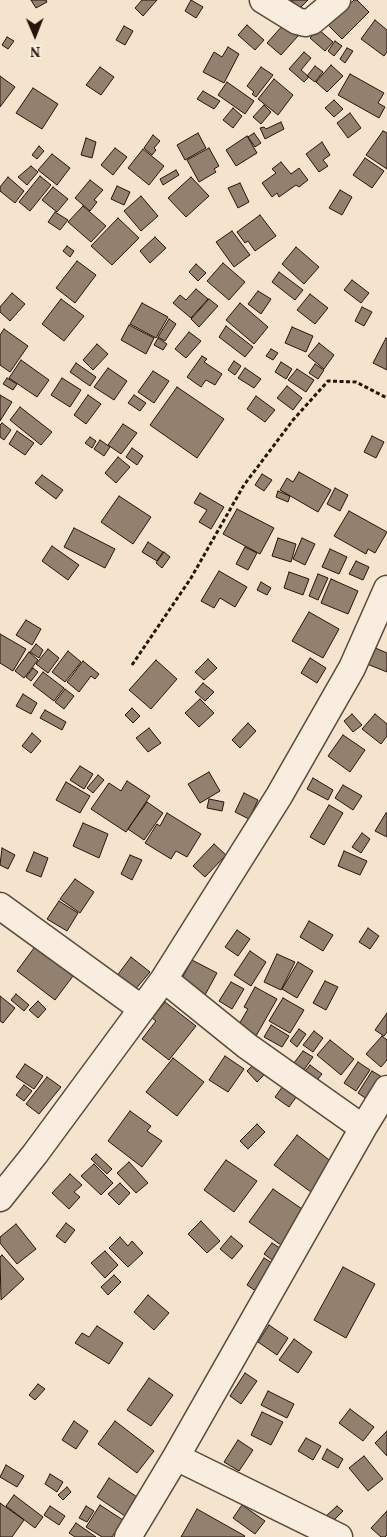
<!DOCTYPE html>
<style>
body{margin:0}
#map{position:relative;width:387px;height:1537px;overflow:hidden;background:#f4e4cd;font-family:Vollkorn,serif}
canvas{display:block}
.north{position:absolute;left:10px;top:10px;width:50px;height:50px;-webkit-text-stroke:4px #f8edde;paint-order:stroke;rotate:179deg;font-size:14px;font-weight:700;line-height:20px;text-align:center;color:#27150a}
.north::after{content:'';display:block;margin:auto;width:18px;height:22px;background:#27150a;clip-path:polygon(50% 0,100% 100%,50% 72%,0 100%)}
</style>
<div id="map">
<canvas width="387" height="1537"></canvas>
<div class="north">N</div>
</div>
<script>
const ctx = document.querySelector('canvas').getContext('2d');
ctx.lineJoin = 'round';
function fill(path, color) {
  ctx.fillStyle = color;
  ctx.fill(path, 'evenodd');
}
function shape(rows) {
  const path = new Path2D();
  for (const r of rows) {
    path.moveTo(r[0], r[1]);
    for (let i = 2; i < r.length; i += 2) path.lineTo(r[i], r[i + 1]);
  }
  return path;
}
function stroke(path, color, width, dash) {
  ctx.strokeStyle = color;
  ctx.lineWidth = width;
  ctx.lineCap = dash ? 'butt' : 'round';
  ctx.setLineDash(dash || []);
  ctx.stroke(path);
}
const building = shape([
 [31,0,46,0,47,2,36,8,31,0],
 [142,0,157,0,143,16,135,8,142,0],
 [191,0,203,7,196,18,185,11,191,0],
 [291,0,308,0,300,8,291,0],
 [354,0,357,0,369,12,342,39,328,25,354,0],
 [375,20,387,30,387,52,384,56,361,39,375,20],
 [284,24,298,36,281,55,267,43,284,24],
 [247,25,264,40,255,50,238,35,247,25],
 [124,26,133,31,125,45,116,40,124,26],
 [318,29,333,42,325,51,310,38,318,29],
 [7,37,14,41,8,49,2,45,7,37],
 [335,41,342,46,334,56,328,51,335,41],
 [228,47,239,54,224,83,203,72,214,52,222,57,228,47],
 [347,48,353,51,345,63,340,59,347,48],
 [304,52,311,58,301,70,309,77,304,82,289,69,304,52],
 [331,65,343,76,327,92,316,82,331,65],
 [315,66,323,72,315,82,307,76,315,66],
 [100,67,114,77,101,95,86,85,100,67],
 [261,67,273,75,256,97,252,94,254,92,247,86,261,67],
 [350,74,384,93,378,103,385,107,379,118,338,95,350,74],
 [0,76,15,87,0,107,0,76],
 [274,79,293,95,278,115,258,99,274,79],
 [227,82,254,101,245,114,218,95,227,82],
 [33,88,58,104,42,129,16,113,33,88],
 [203,91,220,101,214,109,197,99,203,91],
 [334,100,343,109,334,117,325,108,334,100],
 [264,105,271,112,261,124,253,117,264,105],
 [233,108,242,116,233,128,223,120,233,108],
 [350,113,361,128,348,138,337,123,350,113],
 [281,122,284,129,265,139,260,128,264,127,266,129,281,122],
 [383,131,387,133,387,169,366,155,383,131],
 [198,133,206,148,185,160,177,145,198,133],
 [254,133,261,143,255,147,248,137,254,133],
 [153,135,160,141,154,148,156,150,152,155,144,148,153,135],
 [247,136,257,153,236,166,226,150,247,136],
 [86,138,96,142,92,158,81,155,86,138],
 [322,142,330,155,323,160,328,166,319,172,306,154,322,142],
 [39,146,44,151,37,159,32,155,39,146],
 [115,148,127,157,113,175,101,165,115,148],
 [209,148,219,166,214,169,216,172,199,182,187,160,209,148],
 [143,149,164,166,149,185,128,168,143,149],
 [52,154,70,168,57,185,38,170,52,154],
 [365,158,384,171,372,188,353,175,365,158],
 [281,162,291,174,299,168,308,180,299,187,296,185,279,197,277,193,272,197,262,183,276,173,272,169,281,162],
 [31,166,38,172,27,185,18,177,31,166],
 [176,170,179,175,163,185,160,179,176,170],
 [40,176,51,185,30,211,19,202,40,176],
 [8,177,24,191,15,203,0,191,0,187,8,177],
 [191,177,209,196,186,217,168,198,191,177],
 [90,180,103,190,94,200,97,202,90,211,75,198,90,180],
 [240,183,249,202,238,208,228,188,240,183],
 [117,186,130,192,124,205,111,199,117,186],
 [53,187,68,199,57,212,42,200,53,187],
 [340,190,352,197,342,215,329,208,340,190],
 [141,196,158,216,141,231,124,211,141,196],
 [83,206,106,226,91,242,68,222,83,206],
 [55,212,68,220,60,230,48,222,55,212],
 [260,215,276,236,255,251,248,241,245,243,237,232,260,215],
 [118,218,139,238,112,265,91,246,118,218],
 [232,231,250,255,234,267,216,242,232,231],
 [155,237,166,248,150,263,140,251,155,237],
 [67,246,74,251,70,257,63,251,67,246],
 [296,247,319,267,304,284,282,264,296,247],
 [77,261,96,275,75,303,56,288,77,261],
 [223,263,245,282,229,300,207,281,223,263],
 [196,264,206,273,198,281,189,272,196,264],
 [279,272,303,290,295,300,272,282,279,272],
 [352,280,369,293,361,303,344,290,352,280],
 [196,289,208,299,191,318,173,303,180,295,186,300,196,289],
 [258,291,271,299,261,314,248,304,258,291],
 [12,293,25,304,10,321,0,312,0,307,12,293],
 [310,294,328,308,315,324,297,310,310,294],
 [61,299,84,316,64,341,42,324,61,299],
 [209,299,218,306,199,327,191,319,209,299],
 [142,303,168,317,156,338,130,324,142,303],
 [240,303,268,327,254,344,226,320,240,303],
 [362,307,372,312,364,326,355,321,362,307],
 [169,319,176,324,165,341,158,337,169,319],
 [129,325,154,338,146,354,121,340,129,325],
 [226,326,253,347,245,357,219,337,226,326],
 [292,327,313,336,306,352,285,343,292,327],
 [4,329,28,346,10,372,0,365,0,335,4,329],
 [189,332,201,341,186,358,175,349,189,332],
 [158,338,167,344,163,350,154,345,158,338],
 [386,338,387,339,387,370,373,363,386,338],
 [319,343,334,355,324,369,308,356,319,343],
 [97,344,108,354,93,370,83,360,97,344],
 [271,349,278,353,273,360,266,356,271,349],
 [202,356,207,359,204,362,222,374,215,385,206,380,201,387,187,377,202,356],
 [21,360,49,380,37,397,9,378,21,360],
 [234,361,241,366,235,375,228,370,234,361],
 [281,362,292,369,286,379,275,372,281,362],
 [76,363,96,377,90,386,70,372,76,363],
 [315,364,324,370,318,379,309,373,315,364],
 [108,368,127,381,114,400,94,387,108,368],
 [245,368,261,379,254,388,238,378,245,368],
 [297,369,314,380,306,392,288,380,297,369],
 [153,371,169,381,154,403,138,392,153,371],
 [7,378,17,384,13,390,3,384,7,378],
 [62,378,81,390,70,407,51,395,62,378],
 [287,386,302,398,293,410,277,398,287,386],
 [177,387,224,419,197,458,150,425,177,387],
 [0,395,12,402,0,421,0,395],
 [88,395,101,404,86,424,74,415,88,395],
 [134,395,146,403,140,411,128,403,134,395],
 [256,396,275,410,265,422,247,409,256,396],
 [20,407,52,432,41,445,10,420,20,407],
 [2,423,11,430,4,440,0,437,0,425,2,423],
 [123,424,137,433,121,454,108,445,123,424],
 [17,431,34,443,25,455,9,444,17,431],
 [372,436,384,442,376,458,364,452,372,436],
 [90,437,96,441,92,448,85,443,90,437],
 [100,440,110,447,104,456,94,449,100,440],
 [132,448,143,456,137,465,126,457,132,448],
 [118,457,130,467,116,483,105,473,118,457],
 [299,472,331,490,318,512,280,490,287,478,293,482,299,472],
 [262,474,272,480,264,491,255,485,262,474],
 [42,475,63,490,56,499,35,483,42,475],
 [335,488,348,495,340,511,327,504,335,488],
 [278,491,290,496,288,502,276,497,278,491],
 [200,493,224,507,211,529,199,522,207,510,194,503,200,493],
 [119,496,151,517,133,544,101,522,119,496],
 [237,509,274,528,260,554,223,534,237,509],
 [349,511,387,532,375,553,368,549,366,554,334,536,349,511],
 [74,528,115,549,105,568,64,547,74,528],
 [278,538,296,544,291,562,272,556,278,538],
 [302,538,315,544,305,565,293,559,302,538],
 [148,542,163,552,157,561,142,552,148,542],
 [52,546,79,565,68,580,42,561,52,546],
 [245,547,257,553,248,570,236,564,245,547],
 [330,549,347,557,339,574,322,567,330,549],
 [164,552,170,557,162,568,156,563,164,552],
 [356,561,369,567,363,580,349,574,356,561],
 [219,571,247,587,235,607,220,598,214,608,201,601,219,571],
 [289,572,309,579,303,595,284,588,289,572],
 [318,574,328,578,318,600,309,596,318,574],
 [331,579,358,591,348,614,321,603,331,579],
 [261,582,271,588,267,595,257,590,261,582],
 [309,612,339,629,323,658,292,641,309,612],
 [26,620,41,629,32,645,16,635,26,620],
 [0,634,26,649,13,671,0,663,0,634],
 [36,644,43,650,39,658,30,652,36,644],
 [373,647,387,653,387,672,367,664,373,647],
 [48,649,59,658,48,673,36,664,48,649],
 [68,651,81,662,65,682,52,672,68,651],
 [29,652,38,660,24,678,15,671,29,652],
 [310,658,326,668,317,683,301,673,310,658],
 [208,659,217,668,204,680,195,672,208,659],
 [156,660,177,679,151,709,129,690,156,660],
 [83,661,99,674,95,679,91,676,79,692,67,682,83,661],
 [33,668,38,672,31,681,26,677,33,668],
 [43,672,64,688,54,701,33,685,43,672],
 [203,683,214,692,205,701,195,692,203,683],
 [65,689,74,696,64,709,55,702,65,689],
 [23,694,37,703,31,714,16,706,23,694],
 [200,699,214,713,199,727,185,713,200,699],
 [132,708,140,716,133,723,125,715,132,708],
 [45,710,66,722,62,730,40,718,45,710],
 [352,714,362,725,353,732,344,721,352,714],
 [375,714,387,724,387,736,381,744,362,729,375,714],
 [248,723,256,731,240,748,232,740,248,723],
 [149,728,161,743,148,752,136,738,149,728],
 [32,733,41,741,31,753,22,746,32,733],
 [343,735,365,750,350,772,328,756,343,735],
 [80,766,93,774,84,789,70,780,80,766],
 [209,772,220,791,200,803,188,784,209,772],
 [98,775,104,780,93,793,87,788,98,775],
 [313,778,333,790,328,800,307,789,313,778],
 [127,781,150,796,126,832,91,809,109,783,121,791,127,781],
 [66,782,90,796,80,813,56,800,66,782],
 [343,785,362,796,353,810,335,798,343,785],
 [244,793,258,800,249,819,235,812,244,793],
 [209,799,224,802,222,811,207,808,209,799],
 [147,802,163,813,144,840,128,829,147,802],
 [329,805,343,813,324,845,310,837,329,805],
 [167,813,201,834,187,857,176,851,171,859,145,843,157,824,160,826,167,813],
 [386,813,387,813,387,837,375,831,386,813],
 [83,823,108,834,99,858,73,846,83,823],
 [362,833,370,839,361,853,352,847,362,833],
 [214,844,226,855,205,877,193,866,214,844],
 [2,848,15,855,8,869,0,865,2,848],
 [344,851,367,861,360,875,338,866,344,851],
 [34,852,48,858,41,877,26,871,34,852],
 [130,855,142,860,132,880,121,874,130,855],
 [75,879,94,892,80,913,60,899,75,879],
 [59,901,78,913,67,931,47,919,59,901],
 [309,921,333,935,323,951,300,937,309,921],
 [368,928,379,936,370,949,359,942,368,928],
 [237,930,250,939,238,956,225,947,237,930],
 [40,940,79,968,55,1000,17,971,40,940],
 [250,951,266,962,251,986,234,975,250,951],
 [277,954,295,962,281,990,264,982,277,954],
 [131,957,150,972,134,991,116,977,131,957],
 [192,960,217,973,205,995,180,982,192,960],
 [298,962,313,971,297,998,282,989,298,962],
 [325,981,338,987,326,1010,313,1003,325,981],
 [231,982,244,989,232,1009,219,1001,231,982],
 [255,987,277,999,256,1036,238,1026,248,1009,244,1007,255,987],
 [16,994,29,1005,24,1011,11,1000,16,994],
 [0,996,15,1008,3,1023,0,1021,0,996],
 [283,998,304,1010,290,1033,269,1021,283,998],
 [38,1001,46,1009,38,1018,29,1010,38,1001],
 [165,1002,196,1026,169,1060,142,1039,156,1021,152,1018,165,1002],
 [387,1013,387,1032,384,1036,375,1030,387,1013],
 [271,1025,289,1036,282,1047,264,1037,271,1025],
 [299,1029,306,1034,297,1047,290,1041,299,1029],
 [314,1031,323,1038,313,1052,303,1045,314,1031],
 [382,1036,387,1040,387,1060,381,1067,366,1054,382,1036],
 [330,1040,354,1059,341,1075,317,1055,330,1040],
 [303,1051,313,1057,301,1074,291,1067,303,1051],
 [225,1056,244,1069,228,1092,209,1080,225,1056],
 [173,1058,204,1082,177,1116,146,1092,173,1058],
 [257,1061,267,1072,257,1082,247,1071,257,1061],
 [358,1062,370,1070,356,1091,344,1083,358,1062],
 [25,1064,43,1076,34,1089,16,1077,25,1064],
 [310,1065,322,1074,313,1085,302,1075,310,1065],
 [372,1071,387,1080,374,1104,358,1093,372,1071],
 [47,1077,61,1087,39,1114,26,1104,47,1077],
 [24,1085,32,1091,24,1101,16,1095,24,1085],
 [283,1086,297,1096,289,1107,275,1097,283,1086],
 [130,1111,151,1126,147,1131,162,1141,142,1167,108,1141,130,1111],
 [257,1124,265,1132,248,1149,240,1141,257,1124],
 [297,1135,333,1163,311,1192,274,1165,297,1135],
 [96,1154,112,1169,107,1174,91,1159,96,1154],
 [226,1160,257,1181,234,1212,204,1190,226,1160],
 [129,1162,148,1183,136,1193,117,1173,129,1162],
 [94,1164,113,1183,101,1195,81,1176,94,1164],
 [70,1174,82,1185,74,1192,80,1197,69,1209,52,1193,70,1174],
 [120,1183,130,1193,119,1205,108,1194,120,1183],
 [273,1189,305,1211,281,1245,249,1222,273,1189],
 [201,1221,220,1241,207,1253,188,1234,201,1221],
 [66,1223,75,1230,65,1243,56,1236,66,1223],
 [16,1224,36,1249,17,1264,0,1243,0,1237,16,1224],
 [231,1236,243,1246,232,1259,220,1249,231,1236],
 [120,1237,128,1246,132,1241,143,1253,128,1267,109,1248,120,1237],
 [272,1243,283,1250,275,1262,264,1254,272,1243],
 [105,1251,118,1265,105,1278,91,1263,105,1251],
 [2,1255,24,1279,1,1300,0,1257,2,1255],
 [264,1258,277,1266,260,1294,247,1285,264,1258],
 [343,1267,375,1284,346,1338,314,1320,343,1267],
 [114,1275,121,1282,108,1295,101,1287,114,1275],
 [148,1295,169,1313,154,1330,134,1312,148,1295],
 [269,1325,288,1338,277,1355,258,1342,269,1325],
 [97,1326,123,1343,109,1364,75,1343,82,1333,89,1337,97,1326],
 [294,1339,312,1352,298,1373,279,1360,294,1339],
 [245,1373,257,1381,241,1404,230,1396,245,1373],
 [149,1378,173,1395,151,1426,127,1410,149,1378],
 [38,1384,45,1389,35,1400,29,1395,38,1384],
 [268,1391,294,1404,287,1418,261,1405,268,1391],
 [350,1409,374,1427,363,1441,339,1423,350,1409],
 [262,1412,283,1422,271,1445,251,1435,262,1412],
 [74,1421,88,1431,76,1449,62,1440,74,1421],
 [115,1421,154,1451,137,1473,98,1444,115,1421],
 [387,1431,387,1456,375,1443,387,1431],
 [306,1438,321,1446,313,1460,298,1451,306,1438],
 [238,1440,253,1450,239,1471,224,1462,238,1440],
 [327,1449,343,1459,338,1468,322,1459,327,1449],
 [364,1456,383,1479,368,1491,349,1468,364,1456],
 [6,1465,24,1476,17,1487,0,1477,6,1465],
 [50,1474,63,1482,57,1492,45,1484,50,1474],
 [109,1478,140,1499,128,1518,97,1497,109,1478],
 [67,1487,71,1492,63,1500,58,1495,67,1487],
 [14,1495,43,1517,35,1528,6,1506,14,1495],
 [0,1503,24,1520,12,1537,0,1537,0,1503],
 [100,1505,123,1520,112,1537,102,1537,86,1527,100,1505],
 [242,1505,265,1521,255,1534,233,1518,242,1505],
 [50,1506,65,1516,59,1525,44,1515,50,1506],
 [86,1506,94,1511,87,1522,79,1518,86,1506],
 [337,1506,343,1511,332,1522,326,1516,337,1506],
 [197,1509,245,1536,244,1537,181,1537,197,1509],
 [387,1511,387,1535,385,1537,381,1537,371,1528,387,1511],
 [76,1523,96,1537,75,1537,69,1533,76,1523]
]);
const path = shape([
 [132,665,191,578,244,485,293,420,328,381,356,382,387,398]
]);
const minor = shape([
 [263,0,297,21,305,23,312,21,337,0],
 [0,906,142,1009],
 [164,979,247,1046,363,1128],
 [0,1198,35,1154,164,979,279,796,352,668,387,589],
 [176,1457,339,1537],
 [128,1537,176,1457,363,1128,387,1089]
]);
fill(building, '#92816f');
stroke(building, '#27150a', 1);
stroke(minor, '#5a493b', 29);
stroke(path, '#27150a', 3, [4, 2.5]);
stroke(minor, '#f8edde', 26);
</script>
